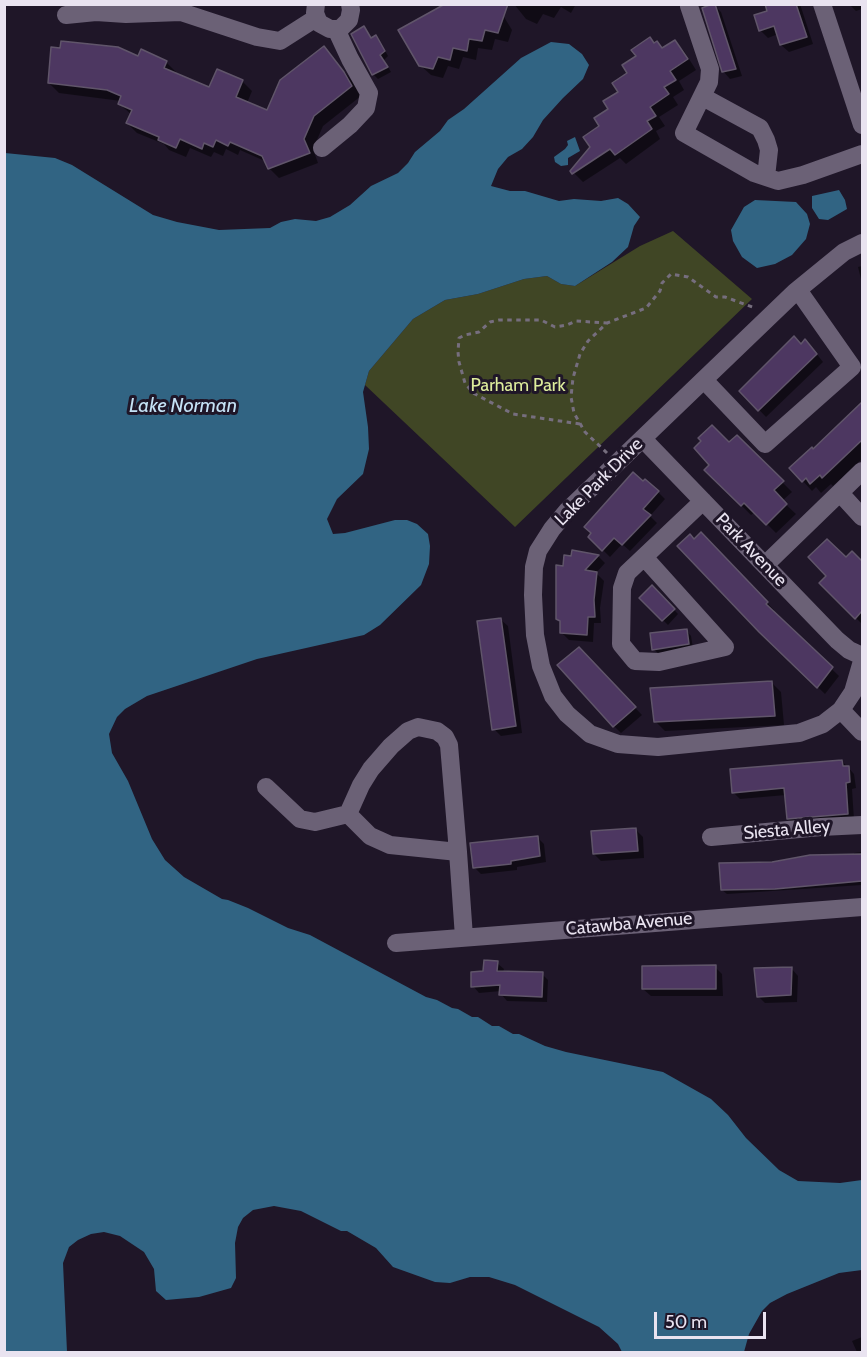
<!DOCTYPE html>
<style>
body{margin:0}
#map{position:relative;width:867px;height:1357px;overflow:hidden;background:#1f1628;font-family:Cabin,sans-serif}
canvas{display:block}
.frame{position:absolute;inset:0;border:6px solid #e9e3f0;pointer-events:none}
.scale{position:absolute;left:654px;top:1312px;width:112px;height:27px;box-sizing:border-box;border:3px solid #e9e3f0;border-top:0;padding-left:8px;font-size:18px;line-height:21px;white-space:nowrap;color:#e9e3f0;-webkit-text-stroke:4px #1f1628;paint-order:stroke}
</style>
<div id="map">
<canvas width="867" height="1357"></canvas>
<div class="frame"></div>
<div class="scale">50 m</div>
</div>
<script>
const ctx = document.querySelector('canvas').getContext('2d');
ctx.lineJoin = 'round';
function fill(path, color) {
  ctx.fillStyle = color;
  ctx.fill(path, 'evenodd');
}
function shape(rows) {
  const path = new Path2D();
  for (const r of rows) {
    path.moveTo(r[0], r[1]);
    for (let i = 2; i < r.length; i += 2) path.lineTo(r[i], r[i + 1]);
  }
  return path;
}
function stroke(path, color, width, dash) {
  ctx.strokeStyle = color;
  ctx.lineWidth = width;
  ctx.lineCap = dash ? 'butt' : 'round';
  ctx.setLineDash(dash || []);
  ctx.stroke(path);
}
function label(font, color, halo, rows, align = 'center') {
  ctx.font = font + ' Cabin,sans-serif';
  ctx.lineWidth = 6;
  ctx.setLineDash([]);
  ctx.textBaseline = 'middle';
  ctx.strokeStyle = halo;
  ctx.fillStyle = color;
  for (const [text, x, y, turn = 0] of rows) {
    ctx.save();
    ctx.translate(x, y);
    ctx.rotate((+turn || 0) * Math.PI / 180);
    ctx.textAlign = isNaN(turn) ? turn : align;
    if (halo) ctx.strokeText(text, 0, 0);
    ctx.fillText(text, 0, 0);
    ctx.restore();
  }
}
const green = shape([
 [673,231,752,299,515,527,365,385,369,371,413,319,445,300,478,294,524,279,547,276,561,284,575,286,640,246]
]);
const water = shape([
 [551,42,569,44,582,54,589,65,583,79,563,98,543,120,533,137,522,149,508,157,498,169,491,186,510,191,525,191,559,201,574,199,601,201,618,198,628,204,640,217,634,226,628,247,612,262,575,286,561,284,547,276,524,279,478,294,445,300,413,319,369,371,363,392,368,427,369,449,363,474,337,499,327,519,333,534,345,533,395,520,407,520,417,524,428,534,430,546,429,564,421,585,380,625,364,635,257,659,147,696,125,709,117,717,109,734,112,753,128,781,152,839,165,860,184,877,222,899,228,900,248,908,288,928,310,935,426,997,437,1000,452,1008,458,1009,472,1017,478,1017,492,1026,499,1026,513,1034,519,1034,545,1046,566,1052,663,1072,711,1099,728,1115,746,1138,779,1170,798,1181,840,1183,862,1180,862,1270,839,1273,787,1294,770,1303,762,1311,749,1334,744,1352,622,1352,618,1344,599,1327,515,1285,489,1277,470,1277,450,1283,435,1282,393,1267,376,1248,347,1231,341,1231,301,1211,274,1206,253,1210,243,1218,238,1227,235,1243,236,1278,231,1288,199,1297,166,1300,156,1291,154,1269,144,1252,120,1236,104,1232,91,1234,78,1240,69,1247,63,1263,67,1352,5,1352,5,153,55,158,72,165,153,215,177,222,219,230,270,228,281,222,295,219,316,221,330,217,350,205,371,186,398,173,408,163,415,152,440,131,448,120,464,109,521,58],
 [575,137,580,151,568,158,568,165,561,166,555,162,554,157,565,149,568,145,567,141],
 [839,190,845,200,847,209,828,220,819,219,812,208,812,196],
 [755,200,796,202,807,214,810,224,806,239,792,255,775,264,757,268,742,257,733,241,731,230,744,207]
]);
const shadow = shape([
 [496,4,512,30,508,42,495,39,492,50,478,48,476,60,463,57,459,69,448,66,443,78,431,75,420,65],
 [514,4,576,4,571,13,561,7,554,18,543,14,537,24,526,19],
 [766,4,800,4,813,44,789,52,781,45,778,34,768,38,760,30,769,11],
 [849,4,862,4,862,9,856,11],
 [714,5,721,12,742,76,730,79,723,71],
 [363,28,372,39,376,37,380,42,388,56,384,60,391,72,378,79,373,74,353,35],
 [650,39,663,49,675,41,684,51,696,70,679,81,684,90,673,97,678,105,659,117,665,126,656,131,660,139,626,164,620,158,583,182,572,171,592,148,629,73],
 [324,48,354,83,361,96,323,126,313,149,318,163,279,178,269,168,267,162,240,150,238,155,226,149,223,156,214,152,211,157,190,148,186,157,169,150,164,144,137,133,127,123,131,114,119,104,121,101,59,93,49,83,139,58,166,62,176,72,175,74,210,89,242,81,252,91,247,103,268,112],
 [862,266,862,283,858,267],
 [801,345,812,348,823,362,766,417,741,391],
 [862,401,862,459,833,486,831,484,821,493,816,487,812,491,791,468,813,451],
 [737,437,792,492,782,501,796,514,776,533,755,512,751,515,706,470],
 [658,492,665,499,650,516,657,523,630,551,622,544,610,557,597,544],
 [701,534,774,610,773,612,839,676,825,694,760,631,694,541],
 [573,552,598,556,605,563,596,573,604,581,600,608,601,623,594,623,593,642,569,640,562,633,561,623,557,619,565,568,572,557],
 [852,553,862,563,862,624,821,583],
 [652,587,678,614,668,625,641,598],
 [500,619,508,626,522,733,501,736,494,729],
 [687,631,691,636,693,648,658,653,653,649],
 [579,649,642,715,621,733,614,726],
 [772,683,781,692,784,725,665,731,655,721],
 [842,761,854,774,856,788,852,789,854,820,795,825,788,818,786,795,740,799,733,792],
 [636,830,643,837,644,858,601,861,594,854],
 [537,837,544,844,546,862,517,867,517,870,481,874,474,867],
 [862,852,862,885,727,894,722,890,772,863,854,856,854,853],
 [497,963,504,969,503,972,542,974,548,980,547,1002,507,1001,501,994,501,991,479,993,473,986,484,973],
 [715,967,722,974,723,996,651,996,643,989],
 [791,968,798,976,797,1002,765,1003,758,996],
 [862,1337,862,1352,857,1352,852,1341]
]);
const building = shape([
 [445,4,508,4,498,33,485,30,482,41,469,39,467,51,453,48,450,60,438,57,433,69,419,66,398,30,445,4],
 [712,4,715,4,736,69,722,72,702,8,712,4],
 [765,4,796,4,807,37,780,45,774,26,759,31,754,15,767,11,765,4],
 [364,26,371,38,376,35,385,51,380,55,388,67,372,75,351,34,364,26],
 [650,37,654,43,657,41,662,48,675,40,688,59,670,71,676,80,664,87,669,94,650,107,656,116,647,121,652,129,615,155,610,149,572,174,570,171,590,147,583,137,599,126,594,118,608,109,603,101,618,92,612,83,627,73,622,65,636,56,631,50,650,37],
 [61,41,118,47,138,56,141,49,167,61,164,68,209,87,217,69,243,80,236,97,267,110,280,80,324,46,344,72,352,86,314,116,304,139,310,153,268,169,262,156,230,142,228,146,216,140,213,147,204,143,202,149,180,139,176,148,158,140,159,137,126,123,132,110,118,104,121,96,107,90,48,83,51,47,60,48,61,41],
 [794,336,801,344,805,339,817,354,758,411,739,391,794,336],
 [862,402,862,440,822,478,820,475,810,484,806,478,802,482,789,468,812,447,813,449,862,402],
 [712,425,729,442,737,435,784,481,774,490,787,504,766,525,744,503,741,506,704,470,709,465,694,448,701,441,698,438,712,425],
 [633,472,643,481,645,479,659,491,643,509,651,515,622,545,614,538,602,551,588,537,591,533,584,527,633,472],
 [701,532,768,602,766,604,833,667,817,688,759,632,677,546,690,534,694,539,701,532],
 [827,539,846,557,852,551,862,561,862,611,855,619,819,583,826,576,808,557,827,539],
 [572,550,599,555,585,570,597,572,594,600,595,617,588,617,587,635,560,633,560,621,556,619,556,565,563,566,564,555,571,556,572,550],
 [652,585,675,609,662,621,639,598,652,585],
 [501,618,516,726,492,730,477,621,501,618],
 [687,629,689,644,652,650,650,633,687,629],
 [579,647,636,707,613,727,557,665,579,647],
 [772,681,775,716,654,722,650,688,772,681],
 [842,760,843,766,849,766,850,782,846,783,848,814,787,819,784,788,732,793,730,769,842,760],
 [636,828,638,851,593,854,591,831,636,828],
 [538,836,540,856,511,861,511,864,473,868,470,843,538,836],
 [862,854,862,881,775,889,721,890,719,863,772,862,810,855,862,854],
 [484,960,498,961,497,971,543,972,542,997,499,995,500,985,471,987,471,972,483,971,484,960],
 [716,965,716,989,642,989,642,966,716,965],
 [792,967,791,995,757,997,754,968,792,967]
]);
const path = shape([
 [580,424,513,414,473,393,465,383,459,362,458,352,459,338,465,335,479,332,490,322,499,320,541,320,555,327,567,325,576,321,607,323],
 [607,453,585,432,574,413,571,397,573,378,580,354,588,341,607,323,646,308,660,291,662,283,671,274,688,277,716,297,725,297,755,308]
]);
const minor = shape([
 [316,4,315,13,319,23,330,29,336,29,341,28,349,20,351,10,350,4],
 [822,4,862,125],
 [689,6,710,69,709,82,684,133,754,173,778,181,803,175,862,154],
 [66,15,96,12,126,14,181,12,257,37,280,41,316,18],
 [703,97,760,128,766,140,769,150,766,177],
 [322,148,350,125,366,108,369,93,350,59,336,29],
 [862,243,844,252,795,292,567,511,552,529,538,551,534,567,533,595,535,635,541,666,553,696,567,714,590,734,618,744,658,747,799,733,823,724,841,710,853,692,862,661],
 [704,380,765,444,852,367,798,290],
 [643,439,837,640,849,650,862,656],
 [840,493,862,517],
 [644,557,725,647,659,662,635,661,621,644,622,588,627,573,703,501],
 [765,565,862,471],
 [841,710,862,732],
 [266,787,300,819,315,822,348,814],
 [711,837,821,827,862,825],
 [458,852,390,845,370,836,348,814,361,785,371,769,391,746,408,731,418,727,437,731,445,737,449,745,458,852,464,937],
 [396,943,862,907]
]);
const parkNames = [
 ["Parham Park",518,386]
];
const streetNames = [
 ["Lake Park Drive",599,482,-45],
 ["Park Avenue",751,550,46],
 ["Siesta Alley",787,830,-5],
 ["Catawba Avenue",629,924,-5]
];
const waterNames = [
 ["Lake Norman",183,406]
];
fill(green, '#404625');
fill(water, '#316483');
fill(shadow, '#0007');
fill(building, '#4d3761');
stroke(building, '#60556a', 1.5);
stroke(path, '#766e7e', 3, [4.5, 4.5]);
stroke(minor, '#6b6176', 18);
label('18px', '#ddec9c', '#1f1628', parkNames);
label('18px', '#e9e3f0', '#1f1628', streetNames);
label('italic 20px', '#c5e2f6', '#1f1628', waterNames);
</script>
